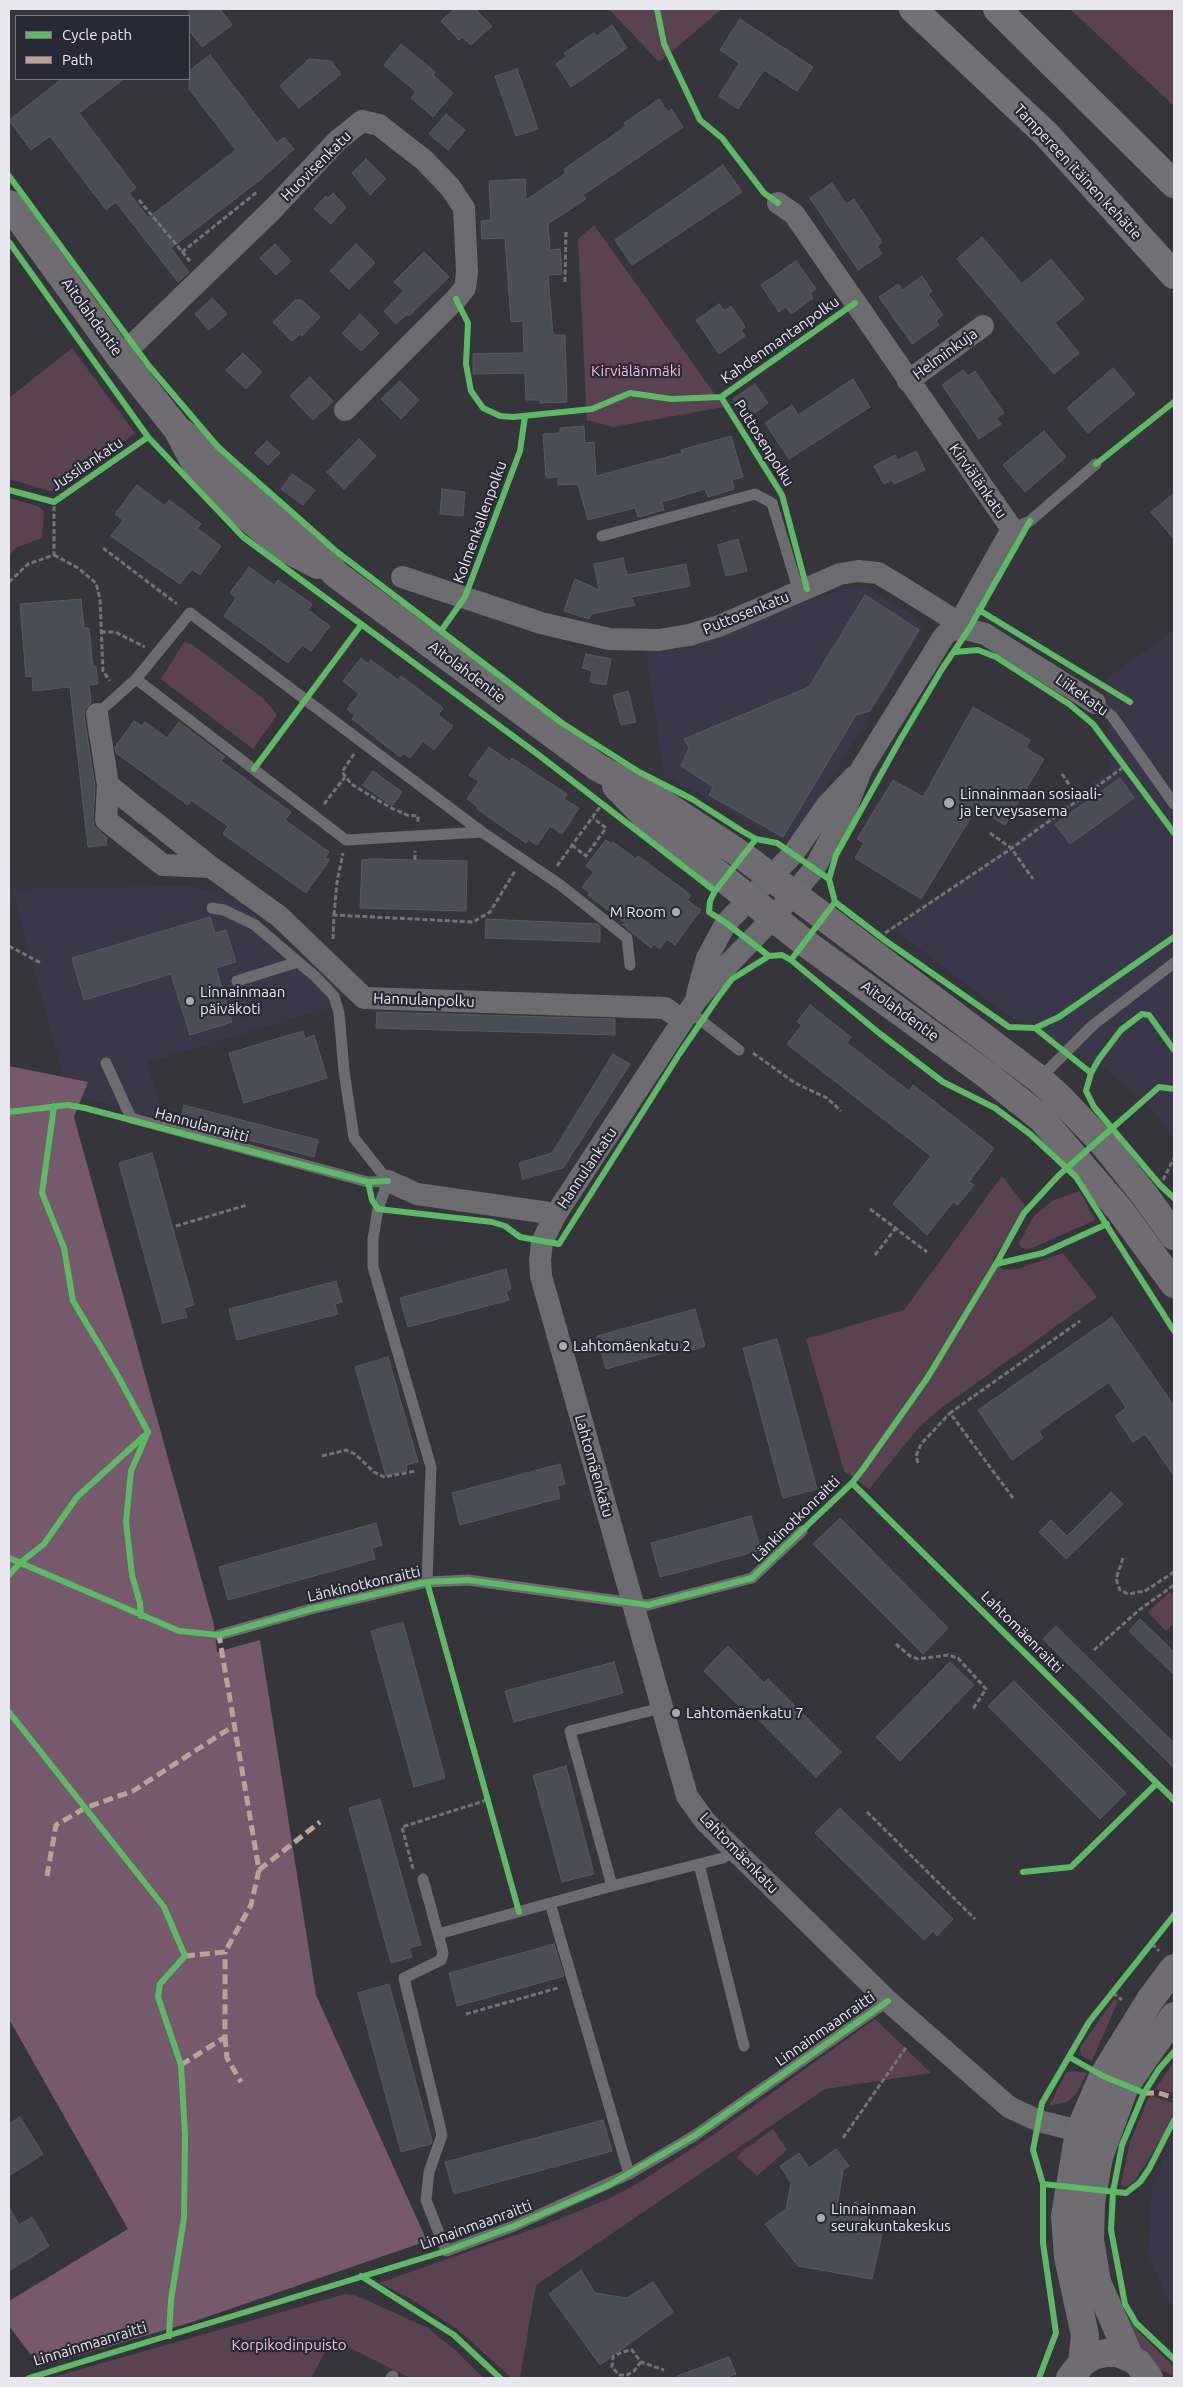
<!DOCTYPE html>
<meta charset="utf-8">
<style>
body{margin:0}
#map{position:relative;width:1183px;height:2387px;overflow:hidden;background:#36353c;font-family:Ubuntu,sans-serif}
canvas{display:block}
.frame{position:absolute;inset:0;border:10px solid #e8e7f0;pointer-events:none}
.legend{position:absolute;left:15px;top:15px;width:175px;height:65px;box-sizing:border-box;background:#292835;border:1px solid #757480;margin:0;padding:6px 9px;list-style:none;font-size:15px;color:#e8e7f0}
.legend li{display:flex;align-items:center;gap:10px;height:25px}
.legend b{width:25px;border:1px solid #757480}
</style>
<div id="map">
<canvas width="1183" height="2387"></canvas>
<div class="frame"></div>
<ul class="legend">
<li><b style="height:6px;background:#5cba63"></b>Cycle path</li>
<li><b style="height:6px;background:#bda197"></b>Path</li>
</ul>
</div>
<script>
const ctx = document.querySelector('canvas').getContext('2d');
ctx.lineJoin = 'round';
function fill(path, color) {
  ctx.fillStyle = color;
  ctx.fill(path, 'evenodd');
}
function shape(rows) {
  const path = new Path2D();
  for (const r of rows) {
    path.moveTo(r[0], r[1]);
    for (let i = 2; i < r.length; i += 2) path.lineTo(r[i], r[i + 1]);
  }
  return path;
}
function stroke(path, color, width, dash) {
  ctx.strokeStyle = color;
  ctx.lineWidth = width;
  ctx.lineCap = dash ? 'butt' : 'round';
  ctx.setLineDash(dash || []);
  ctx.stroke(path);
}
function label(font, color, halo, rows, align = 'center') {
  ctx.font = font + ' Ubuntu,sans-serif';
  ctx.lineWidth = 4.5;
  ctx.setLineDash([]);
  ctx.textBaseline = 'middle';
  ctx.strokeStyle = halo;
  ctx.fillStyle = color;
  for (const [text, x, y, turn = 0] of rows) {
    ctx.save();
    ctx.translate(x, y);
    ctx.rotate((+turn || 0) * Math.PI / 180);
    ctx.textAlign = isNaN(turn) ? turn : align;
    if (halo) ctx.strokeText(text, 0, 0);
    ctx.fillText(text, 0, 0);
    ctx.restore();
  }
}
const built = shape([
 [847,587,867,588,918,618,922,631,800,829,790,837,780,839,664,775,646,651,676,649],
 [1174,630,1174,1140,1151,1107,1103,1068,1022,1021,1010,1017,896,931,1110,769,1106,679],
 [192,886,237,900,345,994,331,1007,147,1063,164,1119,68,1094,12,889],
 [1174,2136,1174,2308,1166,2297,1148,2253,1152,2188]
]);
const green = shape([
 [609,9,722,9,659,62],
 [1070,9,1174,9,1174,106],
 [594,225,724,407,613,427,587,420,578,239],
 [72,348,135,433,57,493,9,479,9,398],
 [9,498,38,506,44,511,42,538,15,548,9,556],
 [184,642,193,645,264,699,277,715,253,749,161,679],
 [1002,1176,1029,1211,998,1251,993,1261,1004,1270,1018,1269,1063,1253,1097,1297,940,1409,920,1426,869,1489,844,1471,806,1339,904,1310],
 [1080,1191,1095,1220,1030,1249,1021,1248,1019,1243,1034,1216,1052,1201],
 [1170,1592,1174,1596,1174,1623,1166,1631,1148,1612],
 [1114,1999,1118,2001,1092,2061,1081,2055,1080,2048],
 [875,2019,931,2073,825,2089,536,2285,520,2378,512,2378,457,2329,409,2298,379,2283,547,2224,608,2199,637,2184,716,2133],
 [1174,2062,1174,2093,1154,2089,1155,2089],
 [1073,2071,1087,2073,1076,2094,1067,2102,1049,2106,1066,2073],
 [1151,2096,1174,2103,1174,2112,1161,2139,1136,2179,1129,2186,1123,2187,1121,2184,1130,2142,1149,2097],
 [773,2129,787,2150,757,2176,737,2158,742,2151],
 [345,2294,355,2295,428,2328,455,2350,483,2378,410,2378,332,2339,311,2378,50,2378],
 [1119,2297,1126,2315,1138,2331,1174,2367,1174,2376,1158,2369,1145,2360,1115,2299]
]);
const forest = shape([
 [9,1066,88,1082,74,1117,214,1625,217,1652,260,1640,316,1995,427,2241,189,2323,48,2364,41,2364,34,2359,9,2326,9,2301,128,2229,9,2019]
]);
const building = shape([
 [189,9,220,9,232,25,202,47,189,30,189,9],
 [455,9,475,9,492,26,471,45,462,37,459,40,441,21,455,9],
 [740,19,813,67,797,91,764,70,738,109,719,96,739,63,720,50,740,19],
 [612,25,627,48,571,87,556,64,567,56,564,53,594,33,597,36,612,25],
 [401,44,435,72,433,75,453,93,433,117,411,98,416,92,384,65,401,44],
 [210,55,277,143,284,137,294,149,260,180,171,248,189,272,178,282,116,202,106,210,50,136,31,150,9,120,62,79,124,79,79,113,136,188,129,193,148,218,236,150,189,89,189,71,210,55],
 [309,59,331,61,341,74,299,108,280,86,309,59],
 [517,69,538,129,516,136,495,76,517,69],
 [659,99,668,112,671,109,683,127,583,195,586,199,548,224,550,250,560,249,562,274,548,275,553,335,565,335,567,402,540,403,540,400,526,400,525,373,473,374,473,354,524,353,523,321,511,322,505,238,482,239,481,221,491,220,489,181,525,179,526,200,566,173,564,169,626,126,624,123,659,99],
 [446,114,465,130,448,150,429,134,446,114],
 [366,159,386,179,370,195,352,173,366,159],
 [723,165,742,192,632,265,615,240,723,165],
 [832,183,846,204,854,199,882,242,877,246,882,254,858,270,810,198,832,183],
 [333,193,346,207,331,224,314,209,326,196,328,198,333,193],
 [982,237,1022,284,1051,259,1084,299,1055,323,1079,353,1054,374,957,259,982,237],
 [275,244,291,261,276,275,260,258,275,244],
 [356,244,375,263,349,289,330,271,356,244],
 [424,252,449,277,409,316,407,314,396,324,384,311,404,291,394,282,424,252],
 [796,261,816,289,810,293,813,298,791,314,786,307,779,312,761,285,796,261],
 [922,276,932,291,928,294,943,315,936,320,939,325,912,344,879,297,898,284,903,290,922,276],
 [212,298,227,314,209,330,195,314,212,298],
 [295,300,302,300,320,317,302,336,300,334,292,341,273,322,295,300],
 [719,304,724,311,731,306,745,327,741,330,745,336,719,354,696,320,719,304],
 [360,314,379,333,361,351,342,333,360,314],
 [243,353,262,372,246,389,226,370,243,353],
 [1113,368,1135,394,1088,433,1067,408,1113,368],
 [963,370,968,376,975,371,1004,413,996,418,1001,424,979,439,942,385,963,370],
 [310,377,333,401,313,420,290,396,310,377],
 [853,379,870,407,789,459,765,423,792,405,798,415,853,379],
 [400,381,419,400,401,419,381,399,400,381],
 [755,384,768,403,747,419,733,399,755,384],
 [584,426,585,443,594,442,596,476,682,453,681,450,731,436,743,477,732,480,734,489,708,497,705,489,662,502,664,510,638,517,635,508,588,520,578,484,558,485,558,477,546,478,543,434,560,433,560,428,584,426],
 [1044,431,1066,457,1025,492,1003,465,1044,431],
 [359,439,376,456,344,489,327,472,359,439],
 [267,441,280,453,268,465,255,453,267,441],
 [916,451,925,470,894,484,892,480,884,484,874,466,895,455,898,460,916,451],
 [292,474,315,490,303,505,281,489,292,474],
 [137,485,165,506,169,500,201,524,197,528,221,546,200,575,192,569,180,584,111,536,123,520,115,514,137,485],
 [442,489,465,492,463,516,440,514,442,489],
 [1174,493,1174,539,1151,512,1174,493],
 [738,539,747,571,726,576,718,545,738,539],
 [623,558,627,575,686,564,690,586,631,597,635,605,591,614,589,619,564,611,575,579,599,590,594,564,623,558],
 [249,567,274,585,278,580,312,604,308,610,330,626,311,651,302,645,288,663,224,616,236,598,230,593,249,567],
 [865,595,919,630,870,711,856,715,783,837,709,795,713,787,681,766,689,748,684,739,809,687,865,595],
 [81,599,84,628,89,628,93,667,96,666,98,684,89,685,91,703,85,709,84,716,95,786,93,820,94,826,106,837,107,845,88,847,70,687,33,691,32,676,26,677,20,604,81,599],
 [586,654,611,659,606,685,590,682,592,671,582,668,586,654],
 [361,658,368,664,371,660,398,680,401,676,443,708,438,715,453,726,434,750,423,741,410,758,403,753,400,757,352,719,355,715,347,709,359,694,343,681,361,658],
 [628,691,636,722,621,725,613,695,628,691],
 [973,707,1030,740,1026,748,1044,759,1005,825,976,809,921,899,855,858,864,843,857,839,893,780,923,797,973,707],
 [134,721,142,726,145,722,167,738,179,722,225,757,221,761,291,812,285,820,329,852,324,859,330,859,306,893,223,834,228,826,191,800,188,805,116,753,115,747,134,721],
 [489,747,509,761,512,758,567,794,564,799,579,808,562,834,550,826,537,845,528,839,526,843,477,809,478,807,467,799,479,781,469,775,489,747],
 [373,771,402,792,392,806,363,785,373,771],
 [1120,778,1134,798,1070,844,1055,824,1120,778],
 [606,840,612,844,613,842,636,859,638,856,691,895,687,900,701,910,675,945,667,939,660,949,654,944,651,948,622,924,628,925,588,895,590,893,582,887,594,872,586,866,606,840],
 [372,859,467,861,466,911,360,908,362,860,372,859],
 [210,917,215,933,226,930,236,962,216,968,232,1022,190,1035,171,974,84,1000,72,958,210,917],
 [486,919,597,924,600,926,600,942,485,938,486,919],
 [810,1005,851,1037,847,1043,909,1091,913,1085,994,1148,969,1182,974,1185,958,1205,953,1202,927,1235,893,1204,931,1156,787,1044,802,1025,797,1022,810,1005],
 [377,1012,615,1019,615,1035,376,1028,377,1012],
 [303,1031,305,1039,314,1035,327,1078,244,1103,229,1053,303,1031],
 [613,1054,630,1064,563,1168,523,1179,519,1163,552,1153,613,1054],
 [184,1105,318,1140,314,1157,180,1122,184,1105],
 [152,1153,194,1305,184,1308,187,1317,163,1323,119,1163,152,1153],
 [506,1269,511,1289,506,1291,509,1300,408,1327,400,1298,506,1269],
 [336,1281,342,1302,335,1304,338,1314,237,1340,229,1309,336,1281],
 [695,1309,705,1346,686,1352,685,1347,606,1369,597,1336,695,1309],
 [1112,1317,1174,1406,1174,1476,1145,1434,1133,1442,1115,1416,1126,1408,1109,1382,1039,1431,1043,1438,1012,1460,978,1410,1112,1317],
 [777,1339,817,1489,783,1498,743,1348,777,1339],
 [388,1357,418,1462,406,1465,407,1470,386,1476,355,1367,388,1357],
 [560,1464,565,1484,557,1486,560,1498,460,1525,452,1493,560,1464],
 [1111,1492,1123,1504,1066,1559,1039,1532,1051,1520,1067,1536,1111,1492],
 [751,1516,761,1550,660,1577,651,1543,751,1516],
 [840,1518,948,1628,923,1654,813,1544,840,1518],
 [376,1523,382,1545,372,1548,375,1559,228,1600,219,1567,376,1523],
 [1140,1619,1174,1652,1174,1675,1129,1631,1140,1619],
 [403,1622,445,1778,414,1787,371,1631,403,1622],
 [1056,1626,1174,1743,1174,1768,1043,1639,1056,1626],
 [728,1646,764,1683,768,1679,841,1752,816,1777,744,1705,741,1708,704,1671,728,1646],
 [614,1662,623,1693,514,1722,505,1691,614,1662],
 [950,1662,974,1685,900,1761,876,1737,950,1662],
 [1014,1681,1126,1793,1100,1819,988,1706,1014,1681],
 [566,1766,594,1874,562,1882,533,1775,566,1766],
 [380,1799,421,1945,409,1948,412,1957,391,1963,349,1808,380,1799],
 [840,1808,953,1919,937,1936,933,1931,924,1940,815,1833,840,1808],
 [554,1944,564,1976,457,2006,449,1973,554,1944],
 [389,1984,432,2141,431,2144,401,2152,358,1993,389,1984],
 [20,2117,43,2154,9,2176,9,2124,20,2117],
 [603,2120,612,2151,454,2194,445,2162,603,2120],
 [836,2149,849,2166,843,2170,835,2221,856,2201,882,2235,872,2279,798,2266,765,2224,786,2209,791,2183,780,2166,799,2153,809,2168,836,2149],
 [9,2207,19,2225,32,2217,49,2246,9,2271,9,2207],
 [581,2270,595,2293,627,2298,653,2282,673,2312,600,2365,549,2294,581,2270],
 [729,2357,736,2374,724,2378,678,2378,677,2376,729,2357]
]);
const path = shape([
 [139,200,190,261],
 [182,252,257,192],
 [565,282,566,230],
 [103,548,177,604],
 [54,555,78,568,96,583,100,599,103,671,110,681],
 [9,582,28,564,54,555,54,502],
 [101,632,115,632,145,647],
 [354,754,342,772,351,784,391,808,407,815,418,816,418,822],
 [1062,774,1079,799],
 [324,804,345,777],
 [990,833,1011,848,1033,879],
 [572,845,586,856,606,828,593,818],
 [415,860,415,851],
 [557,866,602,804],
 [334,915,337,882,343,853],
 [885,933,1012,848,1125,766],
 [333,939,334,915,473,922,490,912,515,871],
 [9,946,41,963],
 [753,1053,795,1083,827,1098,841,1111],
 [1163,1180,1174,1158],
 [870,1209,927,1252],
 [176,1226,247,1205],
 [875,1255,895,1229],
 [322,1456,346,1450,355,1454,374,1472,384,1477,416,1471],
 [918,1463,916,1456,921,1444,950,1413],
 [1013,1498,950,1413,1080,1321],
 [1123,1558,1116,1579,1120,1590,1128,1594,1145,1591,1174,1572],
 [89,1593,93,1589],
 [896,1644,910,1656,918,1659,948,1655,958,1658,986,1689,973,1709],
 [1094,1650,1139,1610,1174,1585],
 [867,1812,975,1919],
 [413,1869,402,1827,487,1800],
 [1152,1944,1159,1951],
 [1113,1993,1122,2000],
 [466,2014,558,1988],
 [843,2138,907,2046],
 [641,2362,634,2371,627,2375,619,2375,612,2367,613,2357,622,2352,632,2350,641,2362,664,2370]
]);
const lane = shape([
 [1012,529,1030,521,1096,464],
 [602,536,755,494,772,503,799,592],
 [136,679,346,840,482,832],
 [1095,703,1112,716,1174,804],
 [97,714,136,679,190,613,482,832,559,884,627,938,630,965],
 [212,908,224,910,255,925,298,962],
 [237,981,298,962,315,976,334,996,339,1013,344,1071,354,1138,388,1181],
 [689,1011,739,1050],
 [106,1063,131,1118,368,1182,388,1181],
 [1038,1080,1093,1025,1174,963],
 [388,1181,378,1209,373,1239,373,1267,431,1467,427,1582],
 [219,1635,311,1609,427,1582,468,1580,648,1605,752,1578,802,1531],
 [699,1864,744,2046],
 [423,1879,438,1934,612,1886,723,1858,734,1850],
 [612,1886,570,1731,661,1708],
 [550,1903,629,2174],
 [438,1934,443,1953,441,1960,404,1978,442,2135,429,2172,426,2200,446,2251,514,2226,629,2174,694,2136,888,2001],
 [391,2378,393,2376]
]);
const street = shape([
 [778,203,794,214,1012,529,956,629],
 [120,357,272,210,338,140,362,121,379,125,424,160,450,187,464,208,467,272,465,288,456,299,345,410],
 [908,381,983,326],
 [402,577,541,623,609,639,659,640,689,635,719,626,840,574,858,571,878,573,898,585,951,618,956,629],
 [97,714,108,785,106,820,163,865,211,867,280,917,364,998,665,1008,682,1020],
 [108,785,211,867],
 [697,994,707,958,726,923,793,854,827,805,855,776],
 [388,1181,417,1194,556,1214],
 [1095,2135,1039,2121,1009,2107,888,2001,721,1837,704,1820,687,1796,541,1276,540,1260,542,1242,556,1214,695,1002,717,976,774,917,814,869,844,814,862,768,944,636,949,631,962,628,985,634,1095,703]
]);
const secondary = shape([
 [9,204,120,357,177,429,195,463,226,499,283,547,318,565],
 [177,429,209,453,267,510,296,532,337,575,597,767,658,800,743,856,1039,1079,1059,1097,1102,1142,1143,1193,1174,1236],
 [616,786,647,818,804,942,987,1075,1041,1118,1119,1209,1174,1284],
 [1130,2358,1097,2282,1090,2240,1091,2202,1099,2157,1125,2086,1174,2016],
 [1082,2363,1085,2335,1068,2257,1065,2216,1079,2132,1103,2076,1150,2000,1174,1968],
 [1070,2378,1082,2363,1093,2356,1105,2353,1118,2353,1130,2358,1138,2363,1149,2378]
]);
const highway = shape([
 [913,9,1046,134,1174,275],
 [997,9,1174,184]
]);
const quiet = shape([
 [259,1870,320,1822],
 [47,1876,56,1825,85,1808,133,1791,235,1725],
 [185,1956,225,1952,251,1905,259,1870,219,1635],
 [225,2037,227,2058,241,2082],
 [181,2065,225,2037,225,1952],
 [1144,2093,1159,2093,1174,2098]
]);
const cycleway = shape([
 [657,9,664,44,700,120,722,138,764,193,778,203],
 [9,176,149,366,218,447,337,552,562,723,639,772,692,799,742,831,756,839,777,843,829,879,835,902,886,941,1009,1027,1035,1028,1091,1073],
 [9,242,148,437,243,537,540,756,715,891,710,901,709,912,726,923,769,956,782,955,791,960,879,1033,943,1082,995,1108,1030,1134,1076,1177,1174,1331],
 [456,299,468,323,466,364,471,391,483,408,500,416,513,417,592,409,630,393,671,399,721,397,855,303],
 [721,397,782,495,807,589],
 [1096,464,1174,402],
 [9,490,54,502,148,437],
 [979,610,1130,702],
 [441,631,465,597,520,451,525,416],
 [955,652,978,650,996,657,1069,704,1093,724,1174,833],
 [254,769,361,625],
 [829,879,836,855,900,740,942,669,969,629,1030,521],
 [715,891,756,839],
 [791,960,835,902],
 [1035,1028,1059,1017,1174,937],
 [1174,1050,1149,1015,1142,1014,1121,1030,1099,1059,1091,1073,1086,1091,1094,1107,1160,1185,1174,1198],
 [54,1106,42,1193,64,1248,73,1301,118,1376,148,1432,131,1471,126,1522,132,1575,140,1603,141,1616],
 [9,1112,68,1105,85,1108,368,1182,388,1181],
 [368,1182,372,1200,378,1209,492,1222,505,1226,520,1237,559,1244,680,1053,719,996,732,979,769,956],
 [996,1264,1043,1253,1107,1224],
 [852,1483,1174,1800],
 [9,1558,179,1631,219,1635,311,1609,427,1582,468,1580,648,1605,752,1578,852,1483,863,1469,928,1377,996,1264,1024,1213,1059,1175,1159,1087,1174,1089],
 [9,1575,21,1562,44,1544,77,1497,144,1436],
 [427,1582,519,1912],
 [9,1712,164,1907,185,1956,160,1984,158,1997,181,2065,185,2135,184,2218,171,2300,169,2336],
 [1023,1872,1071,1867,1157,1783],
 [1174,2052,1159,2069,1144,2093,1122,2145,1113,2192,1111,2230,1125,2304,1136,2323,1174,2359],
 [1069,2057,1103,2076,1144,2093],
 [1043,2184,1126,2193,1140,2182,1149,2169,1174,2120],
 [361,2276,454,2335,500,2378],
 [29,2378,446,2251,514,2226,607,2186,694,2136,888,2001],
 [1039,2378,1056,2333,1043,2243,1043,2184,1033,2150,1042,2103,1089,2022,1174,1915]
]);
const markers = [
 [949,803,6,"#aaa9b1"],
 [676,912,5,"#aaa9b1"],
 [190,1001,5,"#aaa9b1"],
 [563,1346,5,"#aaa9b1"],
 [676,1713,5,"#aaa9b1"],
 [821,2218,5,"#aaa9b1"]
];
const streetNames = [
 ["Huovisenkatu",316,166,-45],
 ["Tampereen itäinen kehätie",1078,172,47],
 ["Aitolahdentie",92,317,54],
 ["Kahdenmantanpolku",780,340,-35],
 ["Helminkuja",945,354,-36],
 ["Puttosenpolku",764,443,58],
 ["Jussilankatu",87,464,-34],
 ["Kirviälänkatu",978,481,55],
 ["Kolmenkallenpolku",480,522,-70],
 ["Puttosenkatu",746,613,-22],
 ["Aitolahdentie",467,672,37],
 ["Liikekatu",1082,695,35],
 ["Hannulanpolku",424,1000,2],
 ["Aitolahdentie",900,1011,36],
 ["Hannulanraitti",202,1125,15],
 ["Hannulankatu",587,1168,-56],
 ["Lahtomäenkatu",594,1466,74],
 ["Länkinotkonraitti",796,1519,-44],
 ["Länkinotkonraitti",364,1584,-13],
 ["Lahtomäenraitti",1022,1632,45],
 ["Lahtomäenkatu",739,1853,46],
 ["Linnainmaanraitti",825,2029,-35],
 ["Linnainmaanraitti",476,2225,-20],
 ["Linnainmaanraitti",90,2344,-17]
];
const parkNames = [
 ["Kirviälänmäki",636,371],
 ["Korpikodinpuisto",289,2345]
];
const poiNames = [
 ["Linnainmaan sosiaali-",960,794],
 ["ja terveysasema",960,811],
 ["M Room",666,912,"right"],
 ["Linnainmaan",200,992],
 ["päiväkoti",200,1009],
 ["Lahtomäenkatu 2",573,1346],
 ["Lahtomäenkatu 7",686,1713],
 ["Linnainmaan",831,2209],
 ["seurakuntakeskus",831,2226]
];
fill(built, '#393749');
fill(green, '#5a4252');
fill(forest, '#76596c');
fill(building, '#4b4d56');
stroke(building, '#58585e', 1);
stroke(path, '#737275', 3, [5, 2.5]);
stroke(lane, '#6c6b6f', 11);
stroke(street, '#6c6b6f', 22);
stroke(secondary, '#6f6d72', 28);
stroke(highway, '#737178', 28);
stroke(quiet, '#bda197', 5, [10, 5]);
stroke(cycleway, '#5cba63', 6);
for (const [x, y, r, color] of markers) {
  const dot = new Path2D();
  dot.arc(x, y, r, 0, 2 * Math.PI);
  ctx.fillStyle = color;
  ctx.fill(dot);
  stroke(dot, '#292835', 2);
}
label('15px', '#e8e7f0', '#292835', streetNames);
label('15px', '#f6bbe0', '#292835', parkNames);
label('15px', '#e8e7f0', '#292835', poiNames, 'left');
</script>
